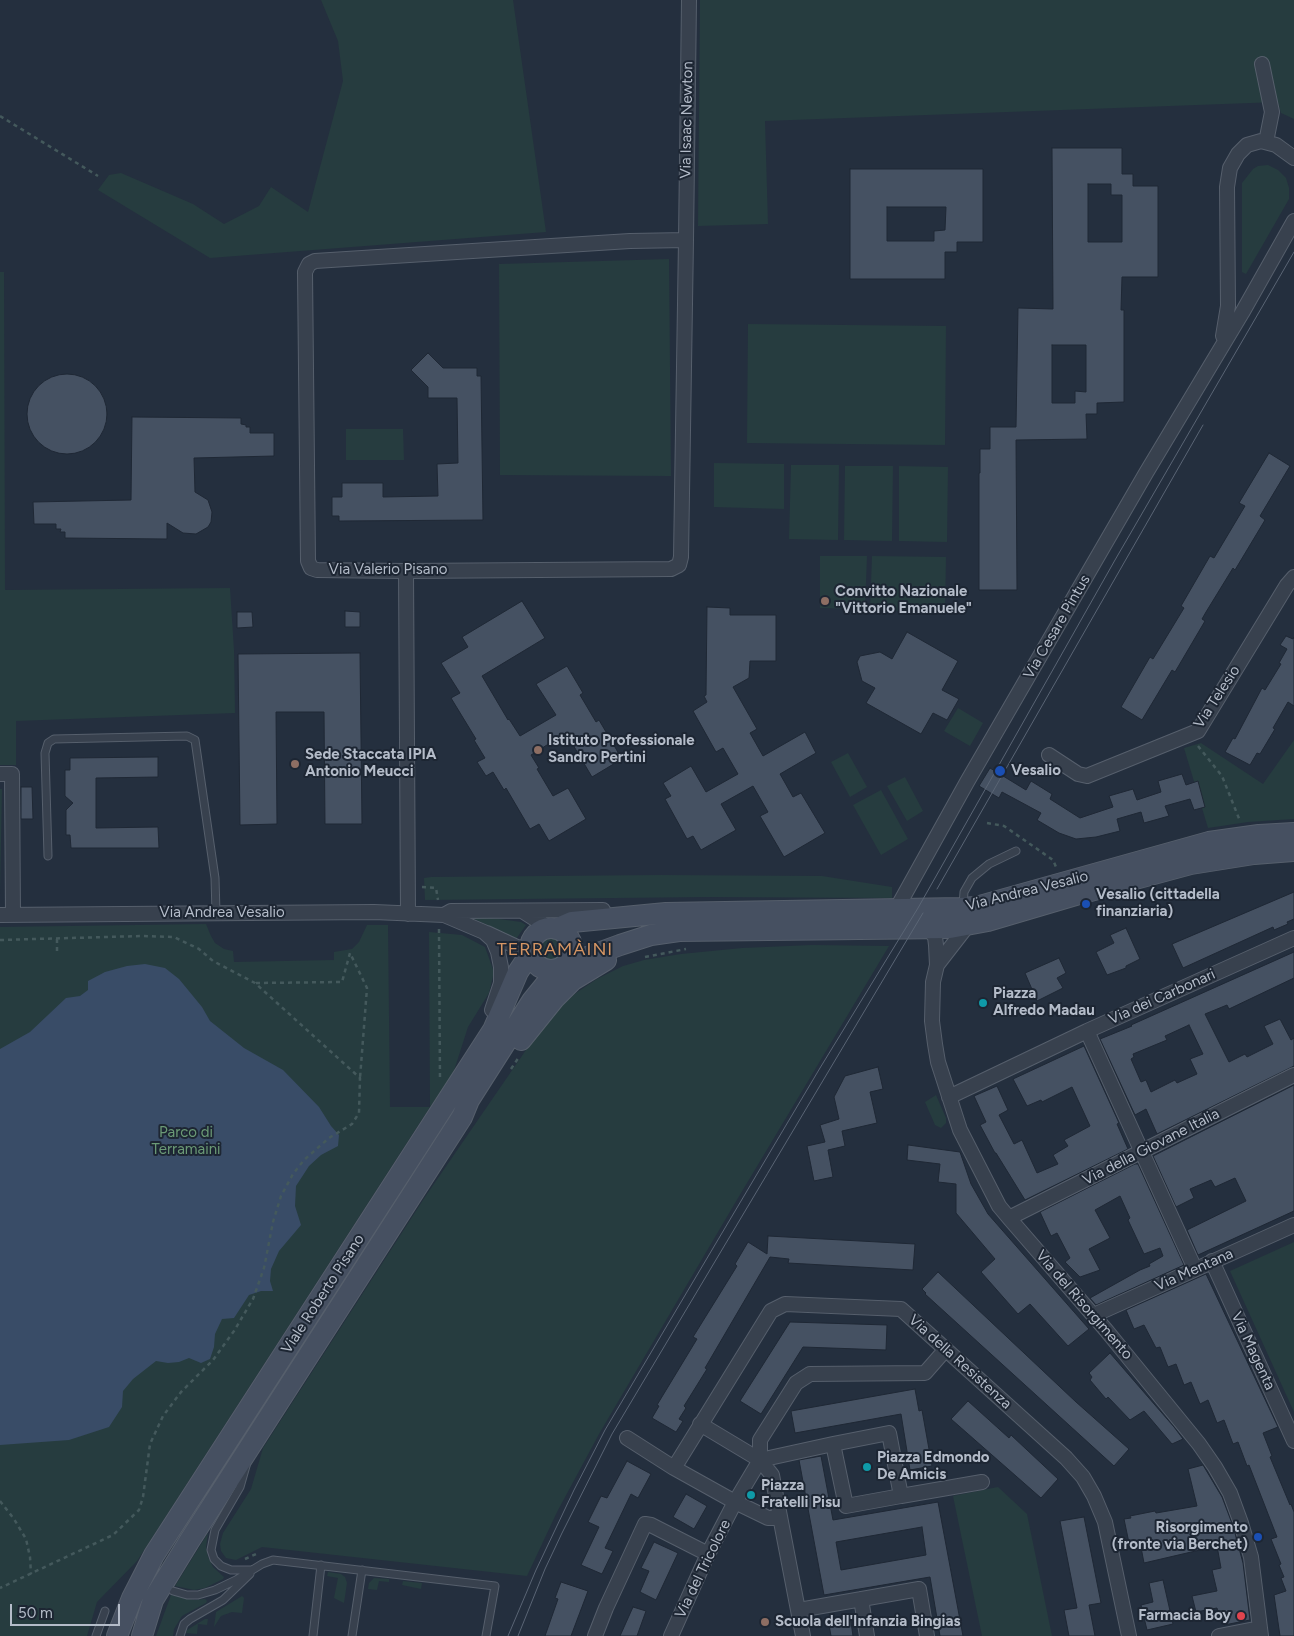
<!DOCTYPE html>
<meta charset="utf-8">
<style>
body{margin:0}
#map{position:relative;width:1294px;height:1636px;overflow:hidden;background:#242f3e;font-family:Figtree,sans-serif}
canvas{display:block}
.scale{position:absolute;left:10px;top:1604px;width:110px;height:22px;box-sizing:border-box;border:2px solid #b4bcc9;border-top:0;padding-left:6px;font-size:15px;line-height:18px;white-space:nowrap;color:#b4bcc9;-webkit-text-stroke:4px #1d2633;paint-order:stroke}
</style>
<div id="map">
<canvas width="1294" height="1636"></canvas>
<div class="scale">50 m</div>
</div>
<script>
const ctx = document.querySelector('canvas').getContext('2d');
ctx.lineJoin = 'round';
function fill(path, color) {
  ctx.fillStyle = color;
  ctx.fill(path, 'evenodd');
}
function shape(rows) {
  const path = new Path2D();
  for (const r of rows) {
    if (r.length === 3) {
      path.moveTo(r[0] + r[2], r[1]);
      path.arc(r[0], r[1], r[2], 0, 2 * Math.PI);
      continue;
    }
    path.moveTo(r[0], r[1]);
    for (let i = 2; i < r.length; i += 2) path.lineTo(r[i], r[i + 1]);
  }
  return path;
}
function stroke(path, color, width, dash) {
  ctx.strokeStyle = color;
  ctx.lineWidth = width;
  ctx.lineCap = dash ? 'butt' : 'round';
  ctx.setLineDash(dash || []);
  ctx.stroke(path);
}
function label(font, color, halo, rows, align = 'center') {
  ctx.font = font + ' Figtree,sans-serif';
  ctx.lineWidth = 4;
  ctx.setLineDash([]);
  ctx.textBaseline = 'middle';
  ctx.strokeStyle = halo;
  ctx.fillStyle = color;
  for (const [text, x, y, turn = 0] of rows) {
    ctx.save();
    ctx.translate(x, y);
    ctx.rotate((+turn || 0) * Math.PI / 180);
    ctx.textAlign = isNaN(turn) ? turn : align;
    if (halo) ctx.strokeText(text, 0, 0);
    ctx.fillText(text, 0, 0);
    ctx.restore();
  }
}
const green = shape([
 [321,0,513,0,546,232,210,258,98,190,109,175,121,173,193,204,224,224,259,206,271,187,308,212,343,81,338,41],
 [700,0,1294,0,1294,119,1281,113,1278,102,765,121,768,224,698,226],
 [1268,165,1278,170,1286,178,1289,188,1289,199,1246,274,1242,272,1242,183,1253,169,1258,166],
 [669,259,671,476,500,475,499,264],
 [0,272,4,272,5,590,230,588,234,650,235,713,16,721,16,765,0,765],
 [748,324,946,326,945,445,747,443],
 [346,429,403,429,404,460,346,460],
 [714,463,784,464,784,509,714,507],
 [791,465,839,465,838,540,789,539],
 [845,466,893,466,892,541,844,540],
 [899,466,948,467,947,542,899,541],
 [820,556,867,556,865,609,820,608],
 [872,556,946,557,945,613,870,610],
 [958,708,983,723,970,746,944,731],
 [1294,740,1294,819,1248,822,1208,828,1184,748,1201,743,1263,784],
 [848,753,867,787,850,797,831,762],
 [905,777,923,811,907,821,887,786],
 [0,789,2,789,0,894],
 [881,790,908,839,881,855,853,805],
 [661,875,822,876,892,887,892,898,709,897,425,900,424,878,431,877],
 [464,914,521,922,526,925,516,939],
 [206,924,211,936,215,943,224,949,233,951,234,962,334,960,334,952,352,949,359,942,367,925,388,925,390,1107,430,1107,429,932,462,935,485,947,494,972,489,993,468,1027,451,1080,430,1107,137,1561,97,1602,87,1636,0,1636,0,927],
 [551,949,20],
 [812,945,889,946,738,1198,599,1434,557,1512,527,1576,262,1547,236,1560,226,1558,221,1551,220,1544,223,1533,251,1489,263,1448,425,1197,539,1031,559,1008,576,993,597,979,623,966,644,960,681,954,742,948],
 [936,1095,946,1118,946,1123,941,1128,935,1125,925,1102],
 [1294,1242,1294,1412,1230,1271],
 [998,1487,1027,1514,1052,1636,982,1636,953,1496],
 [208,1533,206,1547,208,1557,213,1567,224,1577,223,1579,205,1588,194,1590,175,1586],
 [328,1572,341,1574,345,1577,347,1583,344,1603,334,1598,338,1578,327,1576],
 [374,1578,389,1579,389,1582,379,1581,377,1590,368,1589,369,1583],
 [403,1581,422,1583,421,1589,402,1585],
 [171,1595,184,1598,195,1600,205,1599,207,1601,206,1603,182,1616,174,1629,173,1636,156,1636],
 [242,1596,244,1598,242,1613,232,1612,221,1616,214,1627,216,1612],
 [205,1619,208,1619,207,1625,198,1624,197,1634,186,1633,187,1630]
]);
const water = shape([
 [145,964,165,968,179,979,202,1007,210,1021,244,1048,283,1070,319,1107,331,1126,339,1135,338,1146,321,1155,309,1166,296,1186,295,1206,301,1225,279,1251,271,1269,270,1281,273,1291,261,1291,249,1295,234,1318,222,1319,215,1334,214,1347,210,1359,201,1363,189,1358,179,1362,168,1363,156,1361,133,1379,123,1391,122,1407,109,1427,69,1440,0,1445,0,1049,30,1032,66,998,80,996,88,990,88,981,105,972,127,966]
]);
const building = shape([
 [1052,148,1122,148,1122,174,1133,174,1133,186,1158,186,1158,277,1122,277,1121,310,1124,310,1124,402,1097,403,1097,414,1086,414,1087,439,1016,440,1017,590,979,590,979,473,980,473,980,449,990,449,990,427,1016,427,1018,308,1053,309,1052,148],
 [1088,184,1111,184,1111,195,1122,195,1122,242,1088,242,1088,184],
 [1052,345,1086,345,1086,392,1075,391,1075,403,1052,403,1052,345],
 [850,169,983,169,983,242,957,242,957,252,945,252,945,279,850,279,850,169],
 [887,207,946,207,945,230,934,231,934,241,887,241,887,207],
 [428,353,443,368,477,368,477,376,481,376,483,520,339,521,339,516,332,516,332,497,342,497,342,483,383,483,383,497,438,496,437,464,458,463,457,398,428,398,428,387,411,370,428,353],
 [67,414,40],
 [132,417,241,418,241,424,246,425,246,427,250,427,250,433,274,433,274,456,194,458,195,492,208,500,212,512,211,522,208,527,196,534,183,533,167,523,167,539,65,538,65,532,60,532,61,529,56,529,56,524,34,524,33,502,131,500,132,417],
 [1269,453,1290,466,1260,516,1265,520,1235,570,1233,568,1206,612,1202,619,1205,621,1175,672,1172,670,1142,720,1121,707,1150,657,1153,659,1184,608,1181,606,1210,556,1214,558,1245,506,1239,503,1269,453],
 [522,601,545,638,482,676,508,720,509,719,520,736,556,715,536,684,567,666,583,693,580,695,596,722,599,720,622,759,592,777,566,733,531,755,539,768,537,769,553,796,568,788,586,819,549,841,539,824,530,829,506,788,504,790,493,772,486,776,477,762,485,758,474,740,476,739,451,698,460,693,441,663,468,647,462,637,522,601],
 [707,607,730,608,730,615,776,615,776,661,750,661,749,678,733,687,757,729,750,733,763,756,805,732,816,753,780,774,793,797,801,793,825,833,784,857,760,816,768,812,753,786,721,804,736,830,701,850,693,836,687,839,665,799,671,796,663,783,691,766,706,792,738,774,723,748,716,752,693,711,707,702,704,696,706,695,707,607],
 [345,611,360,612,360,627,345,627,345,611],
 [237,612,252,612,253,627,237,628,237,612],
 [907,632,958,661,942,690,959,699,947,720,933,713,921,734,866,703,875,688,862,681,857,662,860,656,880,652,892,659,907,632],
 [1286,636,1293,639,1294,637,1294,706,1288,702,1273,728,1275,729,1260,754,1257,753,1250,765,1225,752,1233,738,1235,739,1262,688,1265,690,1281,664,1279,663,1287,649,1280,645,1286,636],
 [360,653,362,824,325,824,324,712,276,712,277,824,240,825,238,654,360,653],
 [158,757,158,777,96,778,96,828,158,827,159,848,71,848,70,835,66,835,66,810,73,803,65,796,65,770,70,770,70,758,158,757],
 [990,768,1026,790,1031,781,1052,794,1050,799,1080,818,1113,807,1109,796,1133,789,1137,800,1161,792,1158,781,1182,774,1186,785,1198,781,1205,807,1194,810,1190,799,1165,806,1169,816,1144,823,1141,812,1117,819,1120,831,1096,837,1076,839,1059,833,1037,820,1041,813,1002,792,999,798,979,786,990,768],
 [21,787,32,787,33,819,21,819,21,787],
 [1294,892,1294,919,1287,922,1288,924,1274,930,1273,927,1183,968,1172,944,1294,892],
 [1126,928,1140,959,1126,966,1126,968,1107,975,1096,952,1114,943,1110,935,1126,928],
 [1294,952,1294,978,1229,1009,1227,1005,1205,1014,1229,1062,1245,1054,1247,1057,1273,1044,1264,1026,1280,1019,1291,1040,1294,1038,1294,1066,1157,1134,1146,1109,1135,1115,1100,1039,1132,1026,1131,1025,1294,952],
 [1189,1025,1203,1054,1190,1059,1197,1074,1177,1083,1175,1080,1151,1092,1146,1080,1141,1082,1131,1059,1134,1057,1133,1054,1167,1040,1165,1036,1189,1025],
 [1059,958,1066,973,1057,978,1063,988,1037,1001,1025,973,1059,958],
 [1084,1046,1119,1123,1117,1124,1128,1149,1025,1200,996,1153,995,1153,980,1125,986,1122,974,1096,997,1086,1008,1110,999,1115,1014,1144,1022,1140,1037,1173,1058,1164,1053,1155,1068,1146,1064,1140,1090,1126,1072,1087,1042,1102,1041,1100,1027,1106,1013,1079,1084,1046],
 [878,1067,883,1089,870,1092,877,1123,842,1131,845,1146,828,1150,833,1177,814,1181,807,1146,825,1142,820,1125,839,1119,834,1097,845,1076,878,1067],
 [1294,1085,1294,1211,1198,1255,1187,1230,1246,1201,1235,1178,1215,1187,1211,1180,1190,1189,1194,1198,1176,1207,1153,1156,1294,1085],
 [908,1145,960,1152,971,1184,988,1214,1089,1329,1068,1346,1030,1304,1018,1314,981,1272,995,1259,956,1213,956,1184,938,1182,940,1164,907,1160,908,1145],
 [1135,1164,1138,1164,1184,1265,1096,1305,1090,1298,1140,1270,1150,1266,1149,1264,1163,1256,1160,1248,1144,1254,1128,1220,1130,1218,1120,1196,1095,1210,1110,1238,1089,1249,1100,1270,1080,1277,1065,1262,1070,1258,1057,1233,1051,1236,1040,1212,1135,1164],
 [768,1236,915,1244,913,1270,788,1263,789,1259,770,1257,705,1368,707,1369,684,1406,686,1408,679,1419,683,1421,676,1432,652,1418,659,1406,657,1405,697,1339,693,1337,737,1266,735,1264,748,1242,767,1254,768,1236],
 [938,1272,1076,1402,1129,1449,1114,1466,925,1294,926,1293,922,1289,938,1272],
 [1206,1274,1278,1427,1263,1433,1272,1456,1270,1457,1290,1505,1291,1504,1294,1512,1294,1636,1280,1636,1274,1595,1286,1591,1281,1578,1284,1577,1279,1565,1281,1564,1271,1539,1277,1537,1249,1465,1247,1466,1238,1442,1233,1444,1224,1420,1217,1423,1208,1400,1200,1404,1191,1382,1184,1385,1176,1364,1168,1367,1160,1347,1156,1348,1144,1325,1134,1329,1126,1310,1206,1274],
 [790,1322,887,1325,886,1350,803,1347,761,1414,740,1401,790,1322],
 [1110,1353,1174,1427,1183,1439,1172,1444,1144,1411,1130,1420,1108,1397,1106,1399,1090,1380,1092,1377,1089,1373,1110,1353],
 [915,1389,919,1411,922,1410,932,1466,910,1470,901,1414,795,1433,791,1411,915,1389],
 [968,1401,1009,1438,1011,1435,1058,1479,1041,1498,951,1419,968,1401],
 [821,1456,833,1520,938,1502,963,1636,940,1636,930,1577,824,1595,799,1460,821,1456],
 [922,1527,926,1555,841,1570,836,1542,922,1527],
 [627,1461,651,1474,638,1498,631,1494,605,1548,613,1551,602,1574,581,1565,599,1527,588,1522,601,1496,607,1498,627,1461],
 [1203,1465,1222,1497,1233,1526,1243,1563,1250,1620,1224,1625,1221,1611,1218,1612,1217,1608,1196,1612,1192,1596,1217,1591,1212,1570,1221,1568,1217,1546,1144,1563,1140,1542,1129,1543,1124,1519,1131,1518,1130,1516,1155,1511,1156,1513,1197,1506,1188,1469,1203,1465],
 [686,1494,707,1506,694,1529,673,1517,686,1494],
 [1084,1517,1101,1603,1089,1605,1095,1636,1069,1636,1064,1610,1077,1608,1060,1521,1084,1517],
 [654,1542,678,1553,656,1600,640,1592,649,1571,641,1568,654,1542],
 [1163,1580,1173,1624,1147,1630,1141,1605,1153,1602,1149,1583,1163,1580],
 [561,1582,588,1591,571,1636,545,1636,558,1599,555,1598,561,1582],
 [633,1607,646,1611,637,1636,620,1636,633,1607],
 [850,1615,853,1636,831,1636,828,1619,850,1615]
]);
const path = shape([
 [0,116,98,176],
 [1198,746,1222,776,1240,821],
 [987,823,1004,826,1053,860,1056,867],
 [422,887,436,888,438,900],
 [439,929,440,1081],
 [0,940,142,936,174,937,199,949,213,961,255,983,360,1078,359,1113,352,1124,329,1138,304,1160,293,1174,281,1196,273,1222,264,1268,253,1299,234,1331,213,1360,181,1392,163,1416,150,1444,143,1497,139,1510,113,1535,0,1588],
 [57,951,57,938],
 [645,957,686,949],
 [256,983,342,982,350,953,367,988,360,1078],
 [511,1069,519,1057],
 [0,1501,14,1519,26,1539,30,1557,31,1574],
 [245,1559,256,1554]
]);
const service = shape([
 [48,856,45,753,48,743,54,739,187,736,195,740,215,878,216,913],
 [963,906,964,892,972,878,989,864,1016,851],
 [246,1466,240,1487,215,1530,211,1550,214,1559,221,1566,231,1570,251,1570],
 [173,1591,187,1595,198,1595,215,1590,236,1580,262,1564,273,1560,495,1586,486,1636],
 [96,1636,105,1611],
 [180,1636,184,1624,190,1619,223,1600,250,1574],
 [313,1636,321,1565],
 [352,1636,362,1570]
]);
const minor = shape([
 [1262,64,1272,112,1266,142],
 [686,240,681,557,679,565,671,569,406,571,317,570,311,568,308,561,305,272,309,264,315,261,630,241,686,240],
 [686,240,689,0],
 [1223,336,1228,306,1227,187,1230,168,1238,154,1247,145,1261,141,1276,145,1294,158],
 [406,571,408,914],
 [1049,755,1078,774,1087,776,1198,731,1287,585,1294,577],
 [0,774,12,774,13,915],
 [897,908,967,782,1146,473,1242,313,1294,221],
 [524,912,549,928],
 [0,915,374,912,444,915,484,932,493,940,498,952,501,967,501,983,492,1010],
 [444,915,451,911,603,910],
 [929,929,935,937,936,945,937,965,933,982,932,1021,935,1044,938,1062,960,1130,999,1206,1009,1218,1106,1330,1199,1444,1215,1467,1230,1493,1241,1523,1251,1557,1261,1636],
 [487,933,517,947,530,949],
 [937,965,968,925],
 [1087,1031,1195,1269],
 [949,1097,1087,1031,1294,938],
 [1009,1218,1294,1075],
 [1212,1261,1294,1441],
 [1094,1315,1294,1225],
 [700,1424,760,1460,772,1475,803,1636],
 [627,1438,674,1468,735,1502,768,1518,780,1518],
 [760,1460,833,1444,889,1433,901,1496,846,1506,833,1444],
 [674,1468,771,1311,785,1304,901,1309,1066,1458,1083,1477,1094,1496,1105,1522,1129,1636],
 [901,1496,982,1482],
 [861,1599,867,1636],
 [799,1610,919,1589,927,1636],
 [595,1636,606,1608,645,1524,651,1525,708,1554],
 [671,1636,708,1554,735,1502,760,1460,760,1440,796,1383,810,1374,925,1373,946,1349],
 [1219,1636,1260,1628]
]);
const secondary = shape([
 [551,949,21],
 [556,929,572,922,666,913,960,908,976,907,1209,842,1259,835,1294,833],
 [568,961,582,959,620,945,651,935,679,931,950,928,988,921,1076,895,1191,864,1254,854,1294,851],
 [521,1040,554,999,573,980,606,960],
 [117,1636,132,1598,154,1555,493,1030,518,972,530,954],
 [142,1636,153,1600,190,1540,462,1117,469,1100,532,1001,558,969]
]);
const tram = shape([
 [937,889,1203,425],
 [508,1636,536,1570,574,1490,605,1430,820,1068,918,908,1115,560,1294,252],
 [518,1636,545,1569,562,1533,612,1434,923,913]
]);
const markers = [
 [825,601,5,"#8d6e63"],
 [538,750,5,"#8d6e63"],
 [295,764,5,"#8d6e63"],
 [1000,771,6,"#1a4fb4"],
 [1086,904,5,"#1a4fb4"],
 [983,1003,5,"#0f9aa8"],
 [867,1467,5,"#0f9aa8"],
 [751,1495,5,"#0f9aa8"],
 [1258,1537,5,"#1a4fb4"],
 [1241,1616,5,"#e0444e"],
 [765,1622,5,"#8d6e63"]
];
const streetNames = [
 ["Via Isaac Newton",687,120,-89],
 ["Via Valerio Pisano",388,570],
 ["Via Cesare Pintus",1057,627,-60],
 ["Via Telesio",1217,697,-57],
 ["Via Andrea Vesalio",1027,891,-14],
 ["Via Andrea Vesalio",222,913],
 ["Via dei Carbonari",1162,997,-24],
 ["Via della Giovane Italia",1151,1147,-27],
 ["Via Mentana",1194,1270,-24],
 ["Viale Roberto Pisano",323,1294,-57],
 ["Via del Risorgimento",1084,1305,49],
 ["Via Magenta",1253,1351,65],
 ["Via della Resistenza",960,1362,42],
 ["Via del Tricolore",703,1569,-64]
];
const poiNames = [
 ["Convitto Nazionale",835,592],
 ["\"Vittorio Emanuele\"",835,609],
 ["Istituto Professionale",548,741],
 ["Sandro Pertini",548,758],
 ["Sede Staccata IPIA",305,755],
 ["Antonio Meucci",305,772],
 ["Vesalio",1011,771],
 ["Vesalio (cittadella",1096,895],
 ["finanziaria)",1096,912],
 ["Piazza",993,994],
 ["Alfredo Madau",993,1011],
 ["Piazza Edmondo",877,1458],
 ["De Amicis",877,1475],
 ["Piazza",761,1486],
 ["Fratelli Pisu",761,1503],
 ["Risorgimento",1248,1528,"right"],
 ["(fronte via Berchet)",1248,1545,"right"],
 ["Farmacia Boy",1231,1616,"right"],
 ["Scuola dell'Infanzia Bingias",775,1622]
];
const parkNames = [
 ["Parco di",186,1133],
 ["Terramaini",186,1150]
];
const quarterNames = [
 ["TERRAMÀINI",555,950]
];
fill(green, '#263c3f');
fill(water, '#394c67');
fill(building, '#455162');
stroke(building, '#1f2835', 1);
stroke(service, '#565f6c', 9);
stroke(minor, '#565f6c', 16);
stroke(secondary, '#565f6c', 22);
stroke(path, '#44595c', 2.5, [4, 4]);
stroke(service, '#38414e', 7);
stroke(minor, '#38414e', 14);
stroke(secondary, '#465061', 20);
stroke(tram, '#5a6575', 1);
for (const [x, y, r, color] of markers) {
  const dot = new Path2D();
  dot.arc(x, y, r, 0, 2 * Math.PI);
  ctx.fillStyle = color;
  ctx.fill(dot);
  stroke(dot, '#1d2633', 2);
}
label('15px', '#b4bcc9', '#1d2633', streetNames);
label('bold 15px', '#b4bcc9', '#1d2633', poiNames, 'left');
label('15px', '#6b9a76', '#1d2633', parkNames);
ctx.letterSpacing = '1px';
label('18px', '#d59563', '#1d2633', quarterNames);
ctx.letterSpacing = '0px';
</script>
